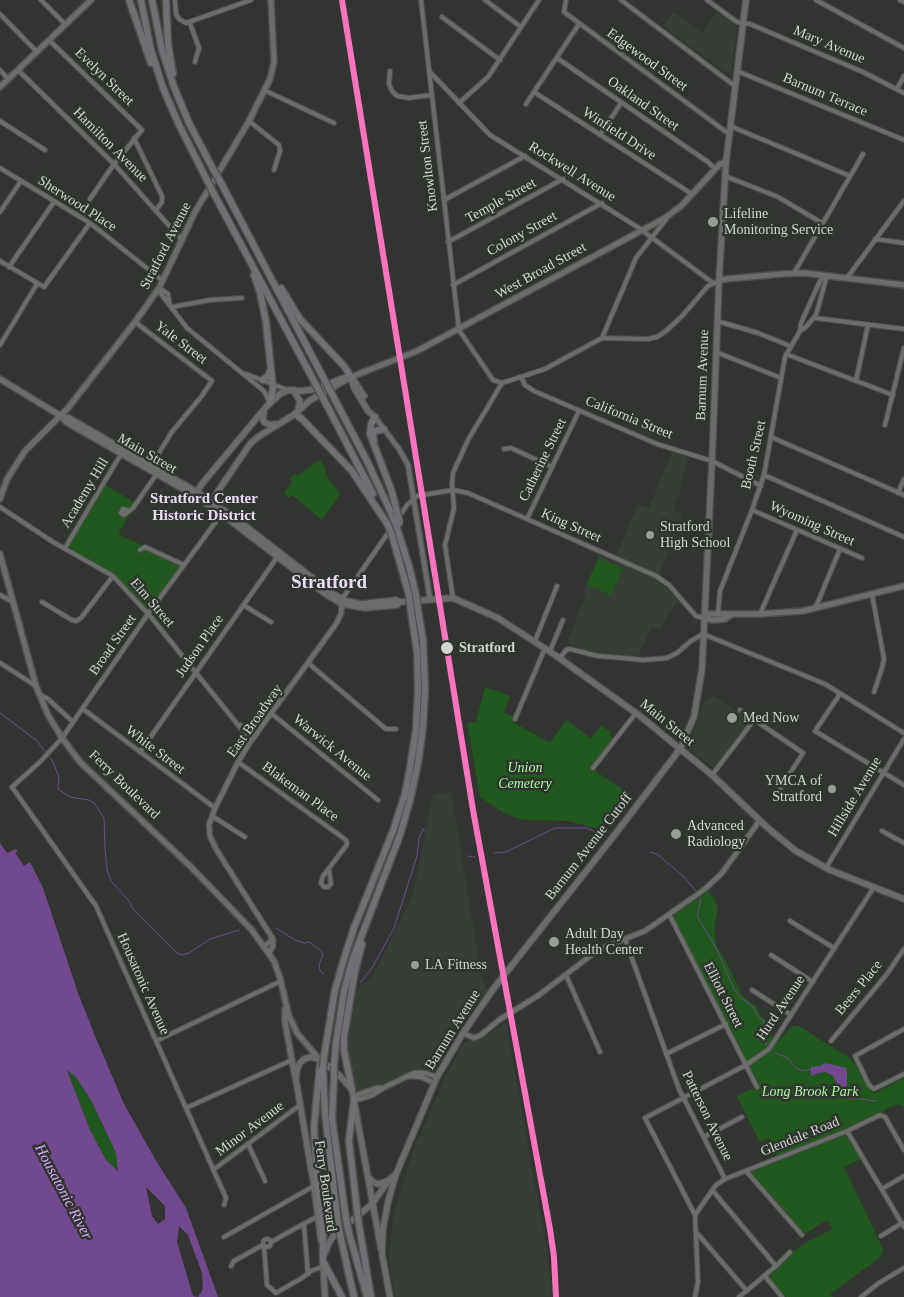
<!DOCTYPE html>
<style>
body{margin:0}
canvas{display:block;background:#313430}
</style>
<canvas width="904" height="1297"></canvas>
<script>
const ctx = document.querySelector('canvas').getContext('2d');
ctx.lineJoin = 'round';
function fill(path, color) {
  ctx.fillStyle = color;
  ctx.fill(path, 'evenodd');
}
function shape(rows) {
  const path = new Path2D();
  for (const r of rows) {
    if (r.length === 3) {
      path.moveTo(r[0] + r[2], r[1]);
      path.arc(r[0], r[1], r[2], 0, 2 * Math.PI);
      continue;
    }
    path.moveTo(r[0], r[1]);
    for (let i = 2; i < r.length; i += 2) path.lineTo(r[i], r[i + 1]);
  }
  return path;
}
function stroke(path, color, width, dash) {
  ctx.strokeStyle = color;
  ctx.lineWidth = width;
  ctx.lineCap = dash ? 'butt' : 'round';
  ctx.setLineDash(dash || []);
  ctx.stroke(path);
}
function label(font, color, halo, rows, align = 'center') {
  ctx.font = font + ' Georgia,serif';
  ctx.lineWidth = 5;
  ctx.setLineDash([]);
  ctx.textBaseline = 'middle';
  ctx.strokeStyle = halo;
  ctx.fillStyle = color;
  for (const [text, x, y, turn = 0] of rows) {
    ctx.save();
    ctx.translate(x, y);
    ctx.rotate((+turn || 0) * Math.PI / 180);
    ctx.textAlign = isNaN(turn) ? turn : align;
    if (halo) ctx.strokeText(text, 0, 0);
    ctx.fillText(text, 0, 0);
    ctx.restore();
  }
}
const built = shape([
 [674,12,702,33,717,12,737,27,731,76,663,26],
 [672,452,687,457,679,497,676,497,674,511,683,515,657,581,667,588,678,601,669,612,660,630,652,627,638,656,600,654,576,648,567,643,586,594,583,592,599,555,614,561,638,504,649,508],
 [714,696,748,719,749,722,713,768,691,750,689,746,703,703],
 [451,792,482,980,488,990,450,1037,432,1069,418,1070,357,1094,350,1063,347,1043,357,992,361,985,371,980,412,898,433,794],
 [506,1023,547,1252,552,1297,395,1297,389,1256,391,1233,396,1206,415,1146,447,1074,464,1042,480,1040]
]);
const green = shape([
 [320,460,327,472,325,474,340,494,322,520,292,495,289,498,284,493,292,482,290,478,295,474,297,476],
 [103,484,136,503,120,530,119,535,185,564,148,614,113,576,65,548],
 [599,558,623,568,611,595,587,585],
 [485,687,510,696,504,713,515,717,513,722,550,743,566,720,591,738,601,726,611,732,609,735,615,740,591,768,625,791,600,828,595,828,568,821,528,820,516,818,504,813,480,797,467,723,476,722],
 [709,891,717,905,717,913,714,928,716,945,726,961,742,995,757,1007,761,1016,768,1023,775,1045,792,1026,799,1026,851,1059,874,1094,904,1078,904,1107,899,1104,889,1107,883,1112,842,1130,861,1159,844,1167,883,1249,881,1257,830,1294,833,1297,786,1297,769,1277,779,1267,777,1263,808,1241,833,1229,827,1220,805,1234,752,1174,752,1171,780,1161,768,1138,760,1142,737,1096,753,1088,754,1090,759,1087,673,917,674,915],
 [67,1069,76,1077,92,1102,116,1153,119,1171,106,1160,90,1130]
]);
const water = shape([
 [0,843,7,853,16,849,18,851,15,853,24,866,30,862,43,888,78,993,95,1036,124,1104,155,1159,186,1208,218,1297,0,1297],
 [67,1070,76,1077,92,1102,116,1153,118,1171,106,1160,90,1130],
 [146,1187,165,1206,165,1219,158,1224,152,1216],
 [179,1226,188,1235,202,1273,203,1289,198,1297,193,1296,177,1242],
 [826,1063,846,1068,847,1072,847,1088,843,1096,833,1076,826,1072,818,1073,811,1076,811,1067,820,1066]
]);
const stream = shape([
 [0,713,36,740,52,760,59,777,58,789,70,797,89,800,95,804,104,818,105,849,107,870,111,881,129,901,133,909,177,953,182,955,189,953,210,939,239,930],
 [650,852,657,854,683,876,696,891],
 [494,853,506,852,555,828,587,828,606,837],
 [468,856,475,857],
 [701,898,697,916,717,950,734,989,741,998,753,1007,759,1018,764,1021,765,1041,767,1045],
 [276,928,295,940,304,943,309,942,321,951,323,955,319,965,320,971,324,974],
 [360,983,372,968,394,928,417,856,419,839,423,829,425,830],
 [775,1053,788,1058,796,1068,803,1071,811,1069],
 [843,1094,847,1099,853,1098,876,1101]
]);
const minor = shape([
 [41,0,65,24],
 [175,0,176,14,179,19,186,23,251,0],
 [421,0,459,330,493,380,502,383],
 [485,0,521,27],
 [566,0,564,12,729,134],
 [621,0,735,86],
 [707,0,737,22,750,24,804,47,863,72,904,93],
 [816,0,904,48],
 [900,0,904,2],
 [0,14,37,52],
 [442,17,500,60],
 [190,23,199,48,195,62],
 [49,40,142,130,114,164,90,199],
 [557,58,708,162,715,169],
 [0,70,8,79],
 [18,70,114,164,182,240],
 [390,71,389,84,392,91,397,96,409,98,431,95],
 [429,71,490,135,639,228,713,283],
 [737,71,904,140],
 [897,89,904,76],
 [266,91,334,123],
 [534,92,692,194],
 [459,103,488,77,539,0],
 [526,104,579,24],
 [0,121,45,150],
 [249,121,279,145,280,151,274,170],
 [730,126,850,176],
 [600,135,621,103],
 [134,138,162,196,162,202,156,210],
 [0,168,90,223,163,281],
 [725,176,778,197,822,223],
 [444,200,525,156],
 [0,212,21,181],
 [875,239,904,243],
 [448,242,563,179],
 [0,261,44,287,90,223],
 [9,267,54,202],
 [794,273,863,154],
 [847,278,904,201],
 [453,285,602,203],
 [159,288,161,294,187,328,264,391,269,401],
 [159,288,168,294,170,305],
 [172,307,210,300,242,298],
 [815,318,904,329],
 [717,321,758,333,790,346],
 [135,322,212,381,201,397,171,433,150,468],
 [800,331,806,327,816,315,826,279,826,275],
 [602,338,636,258,667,218],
 [0,345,37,284],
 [716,352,781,378],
 [786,354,893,395],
 [246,374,288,390],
 [521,377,525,385,534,391,657,444,712,461,761,486],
 [856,381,868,325],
 [885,425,904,348],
 [771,437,904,495],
 [504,449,511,448,552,467],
 [764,475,904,537],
 [898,493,904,479],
 [0,507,53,542,113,576,151,617,251,741],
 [752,510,862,558],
 [129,511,123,509,121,513,124,515,133,508,158,472],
 [223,512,148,614,62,738,41,761,12,787,96,906,226,1198,224,1205],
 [399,517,407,505,417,496,453,490,468,493,656,576,669,585,696,616,704,618],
 [527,519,579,411],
 [65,548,118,459,122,454],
 [140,550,145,547,184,565],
 [872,594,884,659,882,668,874,692],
 [0,595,11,601],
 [453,598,445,545,454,508,452,484,453,473,468,440,502,383,545,369,602,338,648,339,657,337,666,331,682,316,708,286,719,281],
 [342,599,395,523],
 [42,602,72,620,76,621,81,618,113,576],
 [243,605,271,622],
 [815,609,840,549],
 [718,613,720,591,752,510,764,475,785,357,800,331,801,323,820,281,824,276],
 [760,614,797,530],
 [535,641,557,586],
 [550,651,563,620],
 [560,658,566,650,570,649,598,656,623,658,643,660,667,658,677,653,691,641,703,634,825,684,904,733],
 [0,663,36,686],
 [308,663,386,729,396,729],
 [39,694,48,699,73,722],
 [840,694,815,731,904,785],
 [83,709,215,808],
 [740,710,803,753,780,789],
 [272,714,378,800],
 [515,719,545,648],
 [240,725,257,734],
 [140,752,278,556],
 [238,762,346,840,347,843,346,846,323,876,321,883,324,887,328,887,331,884,329,870],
 [593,768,636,713],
 [712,775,754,720],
 [212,816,245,837],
 [882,831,904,843],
 [826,868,904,739],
 [669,914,757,1087],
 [790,921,834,948],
 [625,939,679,1089,725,1179,716,1185,695,1215,698,1282,695,1297],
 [771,955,813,982],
 [566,975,600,1052],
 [752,990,791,1015],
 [904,1029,855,1056,869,1085,874,1089,904,1074],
 [156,1041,281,981],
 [831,1041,887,974,904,949],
 [666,1054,726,1024],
 [186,1108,292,1060],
 [847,1131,904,1227],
 [704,1137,742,1117],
 [248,1144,265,1181],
 [213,1170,300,1105],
 [746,1171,802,1235],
 [725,1179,847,1131,880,1115,885,1117,904,1150],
 [882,1189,904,1176],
 [712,1190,776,1266],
 [695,1215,645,1118,746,1065,769,1049,874,887],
 [304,1225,308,1274],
 [696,1232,747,1291],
 [881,1236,902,1223],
 [224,1237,314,1186],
 [267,1243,4],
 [271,1242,318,1216],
 [264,1247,267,1285,276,1293,302,1278,311,1271,319,1268,323,1265],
 [231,1266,234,1261,263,1245],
 [765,1276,782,1297],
 [739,1297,776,1266,790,1252],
 [861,1297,879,1283,904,1268]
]);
const tertiary = shape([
 [375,417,399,449,408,465,430,599],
 [264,946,270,942,272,937],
 [269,953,273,946,273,939,216,849,210,836,209,825,215,808,238,762,251,741,336,624,341,614,342,602],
 [463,1033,474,1038,481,1035,499,1020,539,995,594,953,607,946,645,931,705,889,722,873,760,820],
 [408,1076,422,1077,434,1083],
 [354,1099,360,1099,372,1095,383,1088,414,1073,426,1073,437,1077],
 [354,1099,357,1095,376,1088,383,1088]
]);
const secondary = shape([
 [0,87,91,0],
 [719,281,726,279,781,274,804,273,904,285],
 [351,377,417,351,665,218,681,206,720,164,726,162],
 [0,379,61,416,66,422,195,496],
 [61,416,69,418,197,492],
 [0,499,7,479,25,451,68,408,135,322,159,288,195,212,249,121,270,79,274,62,271,0],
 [0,554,36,686,48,715,62,738,80,762,190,866,251,929,274,961,280,978,289,1016,297,1033,319,1059],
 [704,617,709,614,760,614,803,611,904,586],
 [704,618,712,620,725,619,731,615],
 [285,1009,285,1022,295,1077]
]);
const primary = shape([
 [351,377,343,378,316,389,302,391,289,390,280,394,266,407,201,485,195,496,222,514,327,595,342,604,365,608,397,605,400,602,453,598,498,618,555,655,640,716,712,775,769,829,796,851,830,870,904,899],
 [351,377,354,388,368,411,375,417],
 [353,379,364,396],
 [293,390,300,401,298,410],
 [264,412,263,419,264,422,270,425,276,424],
 [197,492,231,515,333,594,346,601,361,604,396,600,400,602],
 [210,503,250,444,258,437,295,414,309,401,349,378],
 [368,1177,373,1182,378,1184,388,1181],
 [321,1240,314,1186,296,1080,297,1069,300,1063,304,1059,311,1057,319,1059,339,1075,352,1090,381,1249],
 [324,1255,329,1243,334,1235,372,1204,389,1180,396,1174],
 [323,1262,325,1297],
 [390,1297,382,1254,383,1229,388,1202,396,1174,437,1077,463,1033,494,988,613,837,680,749,694,717,702,669,712,461,719,281,726,162,746,0]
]);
const motorway = shape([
 [129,0,151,63],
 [141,0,151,50,163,88,179,125,207,180],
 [152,0,162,50,174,87,189,123,213,169],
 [166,0,168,44,173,74],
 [220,181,324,379],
 [213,192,315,383],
 [254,275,260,292,266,322,273,388,270,403],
 [281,288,300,319,344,366,351,377],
 [263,380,269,375,270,371],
 [332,394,367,461,393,517],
 [323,398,373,494],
 [295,414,302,419,352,471,388,525],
 [375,417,371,424,370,434,392,492,397,512],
 [374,441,373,436,375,431,384,429],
 [397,528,409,566,416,595],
 [392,535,409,595],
 [324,1057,335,990,344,959,354,928,393,831,405,794,410,768,416,730,418,690,417,652,411,611],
 [320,1065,314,1126,316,1171,323,1229,323,1258],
 [334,1066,336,1043,344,992,352,961,400,835,410,800,418,763,423,726,425,689,423,640,418,610],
 [323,1068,325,1114,338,1224],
 [334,1077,332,1118,346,1219],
 [352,1090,344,1050,344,1036,355,971,362,944],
 [354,1099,349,1141,357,1210],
 [359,1225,371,1297],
 [349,1233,367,1297],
 [341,1239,354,1297],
 [323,1261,342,1297]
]);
const motorwayBridge = shape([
 [213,169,220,181],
 [207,180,213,192],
 [324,379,332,394],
 [315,383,323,398],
 [397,512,400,523],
 [393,517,397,528],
 [388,525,392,535],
 [409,595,411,611],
 [416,595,418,610],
 [323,1068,324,1057],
 [334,1077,334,1066],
 [357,1210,359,1225],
 [346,1219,349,1233],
 [338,1224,341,1239]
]);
const rail1 = shape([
 [342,0,473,810,550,1229,554,1257,556,1297]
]);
const markers = [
 [713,222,6,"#999c99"],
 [650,535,5,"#999c99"],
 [447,648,7,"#d1d4d1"],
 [732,718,6,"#999c99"],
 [832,789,5,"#999c99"],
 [676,834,6,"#999c99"],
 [554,942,6,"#999c99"],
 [415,965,5,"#999c99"]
];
const streetNames = [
 ["Mary Avenue",829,45,23],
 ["Edgewood Street",647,60,36],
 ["Evelyn Street",104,77,44],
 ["Barnum Terrace",825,95,23],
 ["Oakland Street",643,104,35],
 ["Winfield Drive",619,134,33],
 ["Hamilton Avenue",110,145,45],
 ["Knowlton Street",428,166,-97],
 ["Rockwell Avenue",572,172,32],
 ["Temple Street",501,201,-29],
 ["Sherwood Place",77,204,33],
 ["Colony Street",522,234,-29],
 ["Stratford Avenue",166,246,-63],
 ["West Broad Street",541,271,-29],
 ["Yale Street",181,343,37],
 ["Barnum Avenue",703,375,-88],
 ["California Street",629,418,22],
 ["Main Street",147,454,30],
 ["Booth Street",754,455,-77],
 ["Catherine Street",543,460,-64],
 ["Academy Hill",85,493,-59],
 ["Wyoming Street",812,524,24],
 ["King Street",571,526,24],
 ["Elm Street",152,603,49],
 ["Broad Street",113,645,-55],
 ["Judson Place",200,646,-55],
 ["East Broadway",255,721,-55],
 ["Main Street",667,723,39],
 ["Warwick Avenue",332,748,39],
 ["White Street",155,750,37],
 ["Ferry Boulevard",124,785,44],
 ["Blakeman Place",300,792,36],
 ["Hillside Avenue",855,797,-59],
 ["Barnum Avenue Cutoff",589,847,-52],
 ["Housatonic Avenue",143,984,66],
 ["Beers Place",859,988,-51],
 ["Elliott Street",723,995,63],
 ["Hurd Avenue",781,1008,-56],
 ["Barnum Avenue",453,1030,-58],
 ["Patterson Avenue",707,1116,64],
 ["Minor Avenue",250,1129,-37],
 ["Glendale Road",800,1137,-22],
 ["Ferry Boulevard",325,1186,82]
];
const poiNames = [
 ["Lifeline",724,214],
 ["Monitoring Service",724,230],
 ["Stratford",660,527],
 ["High School",660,543],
 ["Med Now",743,718],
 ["YMCA of",822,781,"right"],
 ["Stratford",822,797,"right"],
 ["Advanced",687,826],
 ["Radiology",687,842],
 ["Adult Day",565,934],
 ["Health Center",565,950],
 ["LA Fitness",425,965]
];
const stopNames = [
 ["Stratford",459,648]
];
const parkNames = [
 ["Union",525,768],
 ["Cemetery",525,784],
 ["Long Brook Park",810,1092]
];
const neighbourhoodNames = [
 ["Stratford Center",204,499],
 ["Historic District",204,516]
];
const waterNames = [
 ["Housatonic River",63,1192,62]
];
const districtNames = [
 ["Stratford",329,583]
];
fill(built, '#363e35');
fill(green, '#20581d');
fill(water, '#71498e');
stroke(stream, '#71498e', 1);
stroke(minor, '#4e504d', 6);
stroke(tertiary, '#4e504d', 7);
stroke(secondary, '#4e504d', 8);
stroke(primary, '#4e504d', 8);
stroke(motorway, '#4e504d', 9);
stroke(minor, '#6b6d6a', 4);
stroke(tertiary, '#6b6d6a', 4.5);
stroke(secondary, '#6b6d6a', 5);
stroke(primary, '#6b6b6c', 5.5);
stroke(motorway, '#716f73', 6);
stroke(motorwayBridge, '#4e504d', 9, []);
stroke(motorwayBridge, '#716f73', 6);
stroke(rail1, '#fc73be', 6);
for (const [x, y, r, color] of markers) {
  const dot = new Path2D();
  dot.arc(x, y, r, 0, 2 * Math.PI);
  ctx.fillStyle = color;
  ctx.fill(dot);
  stroke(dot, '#30352f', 2);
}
label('14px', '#d1d4d1', '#30352f', streetNames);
label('14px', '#d1d4d1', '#30352f', poiNames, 'left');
label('bold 14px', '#d1d4d1', '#30352f', stopNames, 'left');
label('italic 14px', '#a4fe9d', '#30352f', parkNames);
label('bold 15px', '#e9daf6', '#30352f', neighbourhoodNames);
label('italic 15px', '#d7a8fb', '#30352f', waterNames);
label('bold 19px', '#e9daf6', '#30352f', districtNames);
</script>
